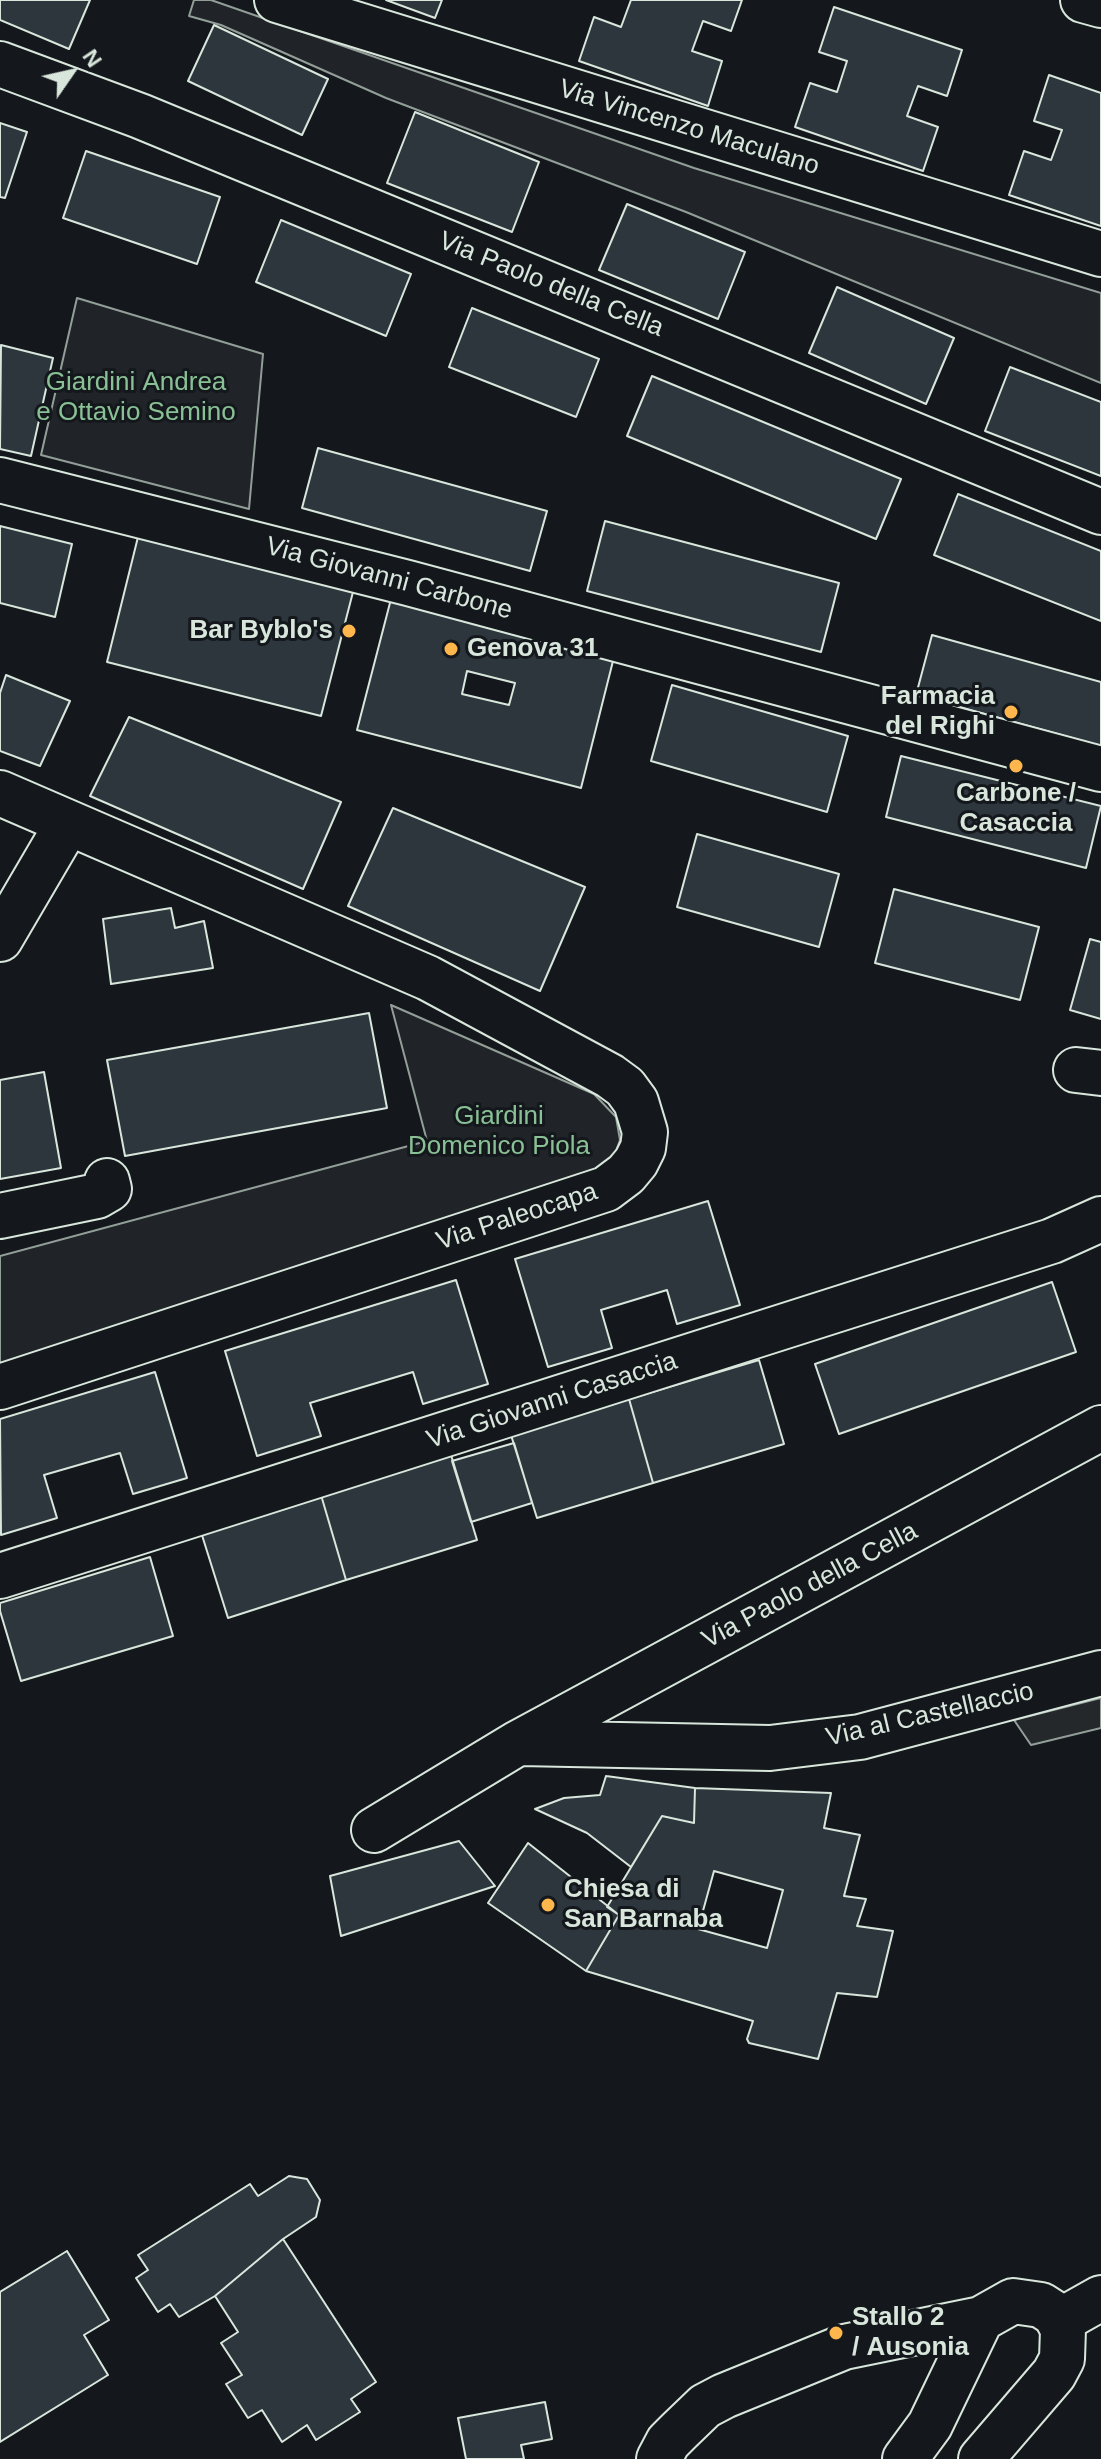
<!DOCTYPE html>
<style>
body{margin:0}
#map{position:relative;width:1101px;height:2459px;overflow:hidden;background:#14181c;font-family:Arial,sans-serif}
canvas{display:block}
.north{position:absolute;left:32px;top:32px;width:80px;height:80px;-webkit-text-stroke:6px #14181c;paint-order:stroke;rotate:56deg;font-size:22px;font-weight:700;line-height:32px;text-align:center;color:#d8e6dc}
.north::after{content:'';display:block;margin:auto;width:28px;height:36px;background:#d8e6dc;clip-path:polygon(50% 0,100% 100%,50% 72%,0 100%)}
</style>
<div id="map">
<canvas width="1101" height="2459"></canvas>
<div class="north">N</div>
</div>
<script>
const ctx = document.querySelector('canvas').getContext('2d');
ctx.lineJoin = 'round';
function fill(path, color) {
  ctx.fillStyle = color;
  ctx.fill(path, 'evenodd');
}
function shape(rows) {
  const path = new Path2D();
  for (const r of rows) {
    path.moveTo(r[0], r[1]);
    for (let i = 2; i < r.length; i += 2) path.lineTo(r[i], r[i + 1]);
  }
  return path;
}
function stroke(path, color, width, dash) {
  ctx.strokeStyle = color;
  ctx.lineWidth = width;
  ctx.lineCap = dash ? 'butt' : 'round';
  ctx.setLineDash(dash || []);
  ctx.stroke(path);
}
function label(font, color, halo, rows, align = 'center') {
  ctx.font = font + ' Arial,sans-serif';
  ctx.lineWidth = 6;
  ctx.setLineDash([]);
  ctx.textBaseline = 'middle';
  ctx.strokeStyle = halo;
  ctx.fillStyle = color;
  for (const [text, x, y, turn = 0] of rows) {
    ctx.save();
    ctx.translate(x, y);
    ctx.rotate((+turn || 0) * Math.PI / 180);
    ctx.textAlign = isNaN(turn) ? turn : align;
    if (halo) ctx.strokeText(text, 0, 0);
    ctx.fillText(text, 0, 0);
    ctx.restore();
  }
}
const green = shape([
 [194,0,211,0,694,168,1101,293,1101,383,686,212,386,98,221,25,189,16,194,0],
 [77,298,263,354,249,509,41,455,77,298],
 [391,1005,594,1094,616,1117,620,1140,612,1162,594,1177,0,1366,0,1256,427,1141,391,1005]
]);
const parking = shape([
 [1101,1698,1101,1728,1031,1745,1014,1720,1101,1698]
]);
const building = shape([
 [0,0,90,0,69,49,0,20,0,0],
 [386,0,442,0,435,18,386,0],
 [631,0,742,0,731,31,703,21,692,51,722,61,708,106,579,61,594,17,621,27,631,0],
 [834,7,962,50,947,96,918,86,907,116,938,127,923,171,795,127,810,83,837,92,847,61,819,52,834,7],
 [214,25,328,79,302,135,188,81,214,25],
 [1049,75,1101,93,1101,226,1009,195,1024,151,1051,160,1062,130,1034,121,1049,75],
 [415,112,539,162,512,232,387,183,415,112],
 [0,123,27,132,5,198,0,197,0,123],
 [86,151,220,197,197,264,63,218,86,151],
 [627,204,745,252,718,319,599,270,627,204],
 [281,220,411,274,386,336,256,282,281,220],
 [837,287,954,338,926,404,809,353,837,287],
 [472,308,599,359,576,417,449,367,472,308],
 [1,345,53,358,31,456,0,449,1,345],
 [1010,367,1101,402,1101,476,985,431,1010,367],
 [652,376,901,479,876,539,627,436,652,376],
 [318,448,547,511,530,571,302,508,318,448],
 [958,494,1101,551,1101,621,934,555,958,494],
 [605,521,839,583,821,652,587,591,605,521],
 [0,526,72,544,55,617,0,603,0,526],
 [138,537,353,592,321,716,107,662,138,537],
 [391,599,614,657,581,788,357,730,391,599],
 [467,671,515,683,509,705,462,694,467,671],
 [932,635,1101,682,1101,746,916,695,932,635],
 [6,675,70,701,40,766,0,751,0,693,6,675],
 [672,685,848,736,827,812,651,761,672,685],
 [129,717,341,802,303,889,90,796,129,717],
 [901,756,1101,806,1086,868,886,817,901,756],
 [393,808,585,887,540,991,348,906,393,808],
 [697,834,839,874,819,947,677,907,697,834],
 [894,889,1039,927,1020,1000,875,963,894,889],
 [171,908,175,928,204,921,213,968,111,984,103,919,171,908],
 [1090,939,1101,942,1101,1019,1070,1010,1090,939],
 [369,1013,387,1108,125,1156,107,1060,369,1013],
 [44,1072,61,1168,0,1179,0,1080,44,1072],
 [708,1201,740,1305,677,1324,667,1290,601,1310,612,1348,548,1367,515,1259,708,1201],
 [456,1280,488,1384,423,1404,413,1372,310,1403,321,1436,257,1456,225,1351,456,1280],
 [1052,1282,1076,1352,839,1434,815,1364,1052,1282],
 [759,1360,784,1444,653,1483,629,1399,759,1360],
 [155,1372,187,1478,133,1494,120,1453,44,1475,57,1518,1,1535,0,1419,155,1372],
 [629,1399,653,1483,537,1518,511,1435,629,1399],
 [514,1443,532,1503,471,1522,452,1461,514,1443],
 [451,1455,477,1540,346,1580,321,1495,451,1455],
 [321,1495,346,1580,228,1618,201,1532,321,1495],
 [150,1557,173,1636,21,1681,0,1611,0,1603,150,1557],
 [606,1776,695,1788,694,1823,662,1816,631,1867,587,1833,535,1809,564,1798,600,1795,606,1776],
 [695,1788,831,1793,824,1828,860,1835,844,1896,866,1899,857,1926,893,1931,877,1997,837,1993,818,2059,749,2043,747,2039,753,2021,586,1971,619,1915,607,1907,662,1816,694,1823,695,1788],
 [714,1871,783,1890,767,1948,698,1929,714,1871],
 [459,1841,495,1886,341,1936,330,1876,459,1841],
 [528,1843,619,1915,586,1971,488,1903,528,1843],
 [289,2176,307,2179,320,2200,316,2217,283,2239,215,2296,179,2317,170,2304,158,2312,136,2278,148,2270,138,2255,250,2184,258,2196,289,2176],
 [283,2239,376,2382,351,2399,360,2412,316,2440,307,2425,282,2442,262,2410,248,2418,226,2384,242,2375,221,2343,238,2332,215,2296,283,2239],
 [67,2251,109,2320,84,2335,108,2375,0,2442,0,2292,67,2251],
 [545,2402,552,2439,521,2445,524,2459,466,2459,458,2418,545,2402]
]);
const minor = shape([
 [277,0,1101,254],
 [1083,0,1101,5],
 [0,64,140,116,1101,512],
 [0,480,408,583,1101,769],
 [0,793,428,978,610,1076,625,1087,636,1102,645,1132,643,1148,636,1162,626,1174,606,1189,0,1387],
 [0,939,68,823],
 [1076,1070,1101,1073],
 [0,1216,97,1196,109,1189,107,1181],
 [0,1576,1052,1241,1101,1219],
 [520,1743,770,1748,860,1737,1101,1673],
 [374,1830,518,1743,1101,1428],
 [1060,2321,1101,2298],
 [659,2459,668,2442,679,2431,705,2406,724,2396,844,2347,981,2319],
 [905,2459,930,2425,981,2319,1013,2301,1041,2305,1055,2314,1063,2329,1062,2359,1054,2374,981,2459]
]);
const markers = [
 [349,631,8,"#ffb74d"],
 [451,649,8,"#ffb74d"],
 [1011,712,8,"#ffb74d"],
 [1016,766,8,"#ffb74d"],
 [548,1905,8,"#ffb74d"],
 [836,2333,8,"#ffb74d"]
];
const streetNames = [
 ["Via Vincenzo Maculano",689,128,17],
 ["Via Paolo della Cella",551,285,22],
 ["Via Giovanni Carbone",389,579,15],
 ["Via Paleocapa",517,1217,-18],
 ["Via Giovanni Casaccia",552,1401,-18],
 ["Via Paolo della Cella",810,1586,-28],
 ["Via al Castellaccio",930,1715,-13]
];
const parkNames = [
 ["Giardini Andrea",136,383],
 ["e Ottavio Semino",136,413],
 ["Giardini",499,1117],
 ["Domenico Piola",499,1147]
];
const poiNames = [
 ["Bar Byblo's",333,631,"right"],
 ["Genova 31",467,649],
 ["Farmacia",995,697,"right"],
 ["del Righi",995,727,"right"],
 ["Carbone /",1016,794,"center"],
 ["Casaccia",1016,824,"center"],
 ["Chiesa di",564,1890],
 ["San Barnaba",564,1920],
 ["Stallo 2",852,2318],
 ["/ Ausonia",852,2348]
];
fill(green, '#202428');
stroke(green, '#939e99', 2);
fill(parking, '#24282b');
stroke(parking, '#939e99', 2);
fill(building, '#2c363c');
stroke(building, '#d8e6dc', 2);
stroke(minor, '#d8e6dc', 48);
stroke(minor, '#14181c', 44);
for (const [x, y, r, color] of markers) {
  const dot = new Path2D();
  dot.arc(x, y, r, 0, 2 * Math.PI);
  ctx.fillStyle = color;
  ctx.fill(dot);
  stroke(dot, '#14181c', 3);
}
label('26px', '#d8e6dc', '#14181c', streetNames);
label('26px', '#8ac095', '#14181c', parkNames);
label('bold 26px', '#d8e6dc', '#14181c', poiNames, 'left');
</script>
